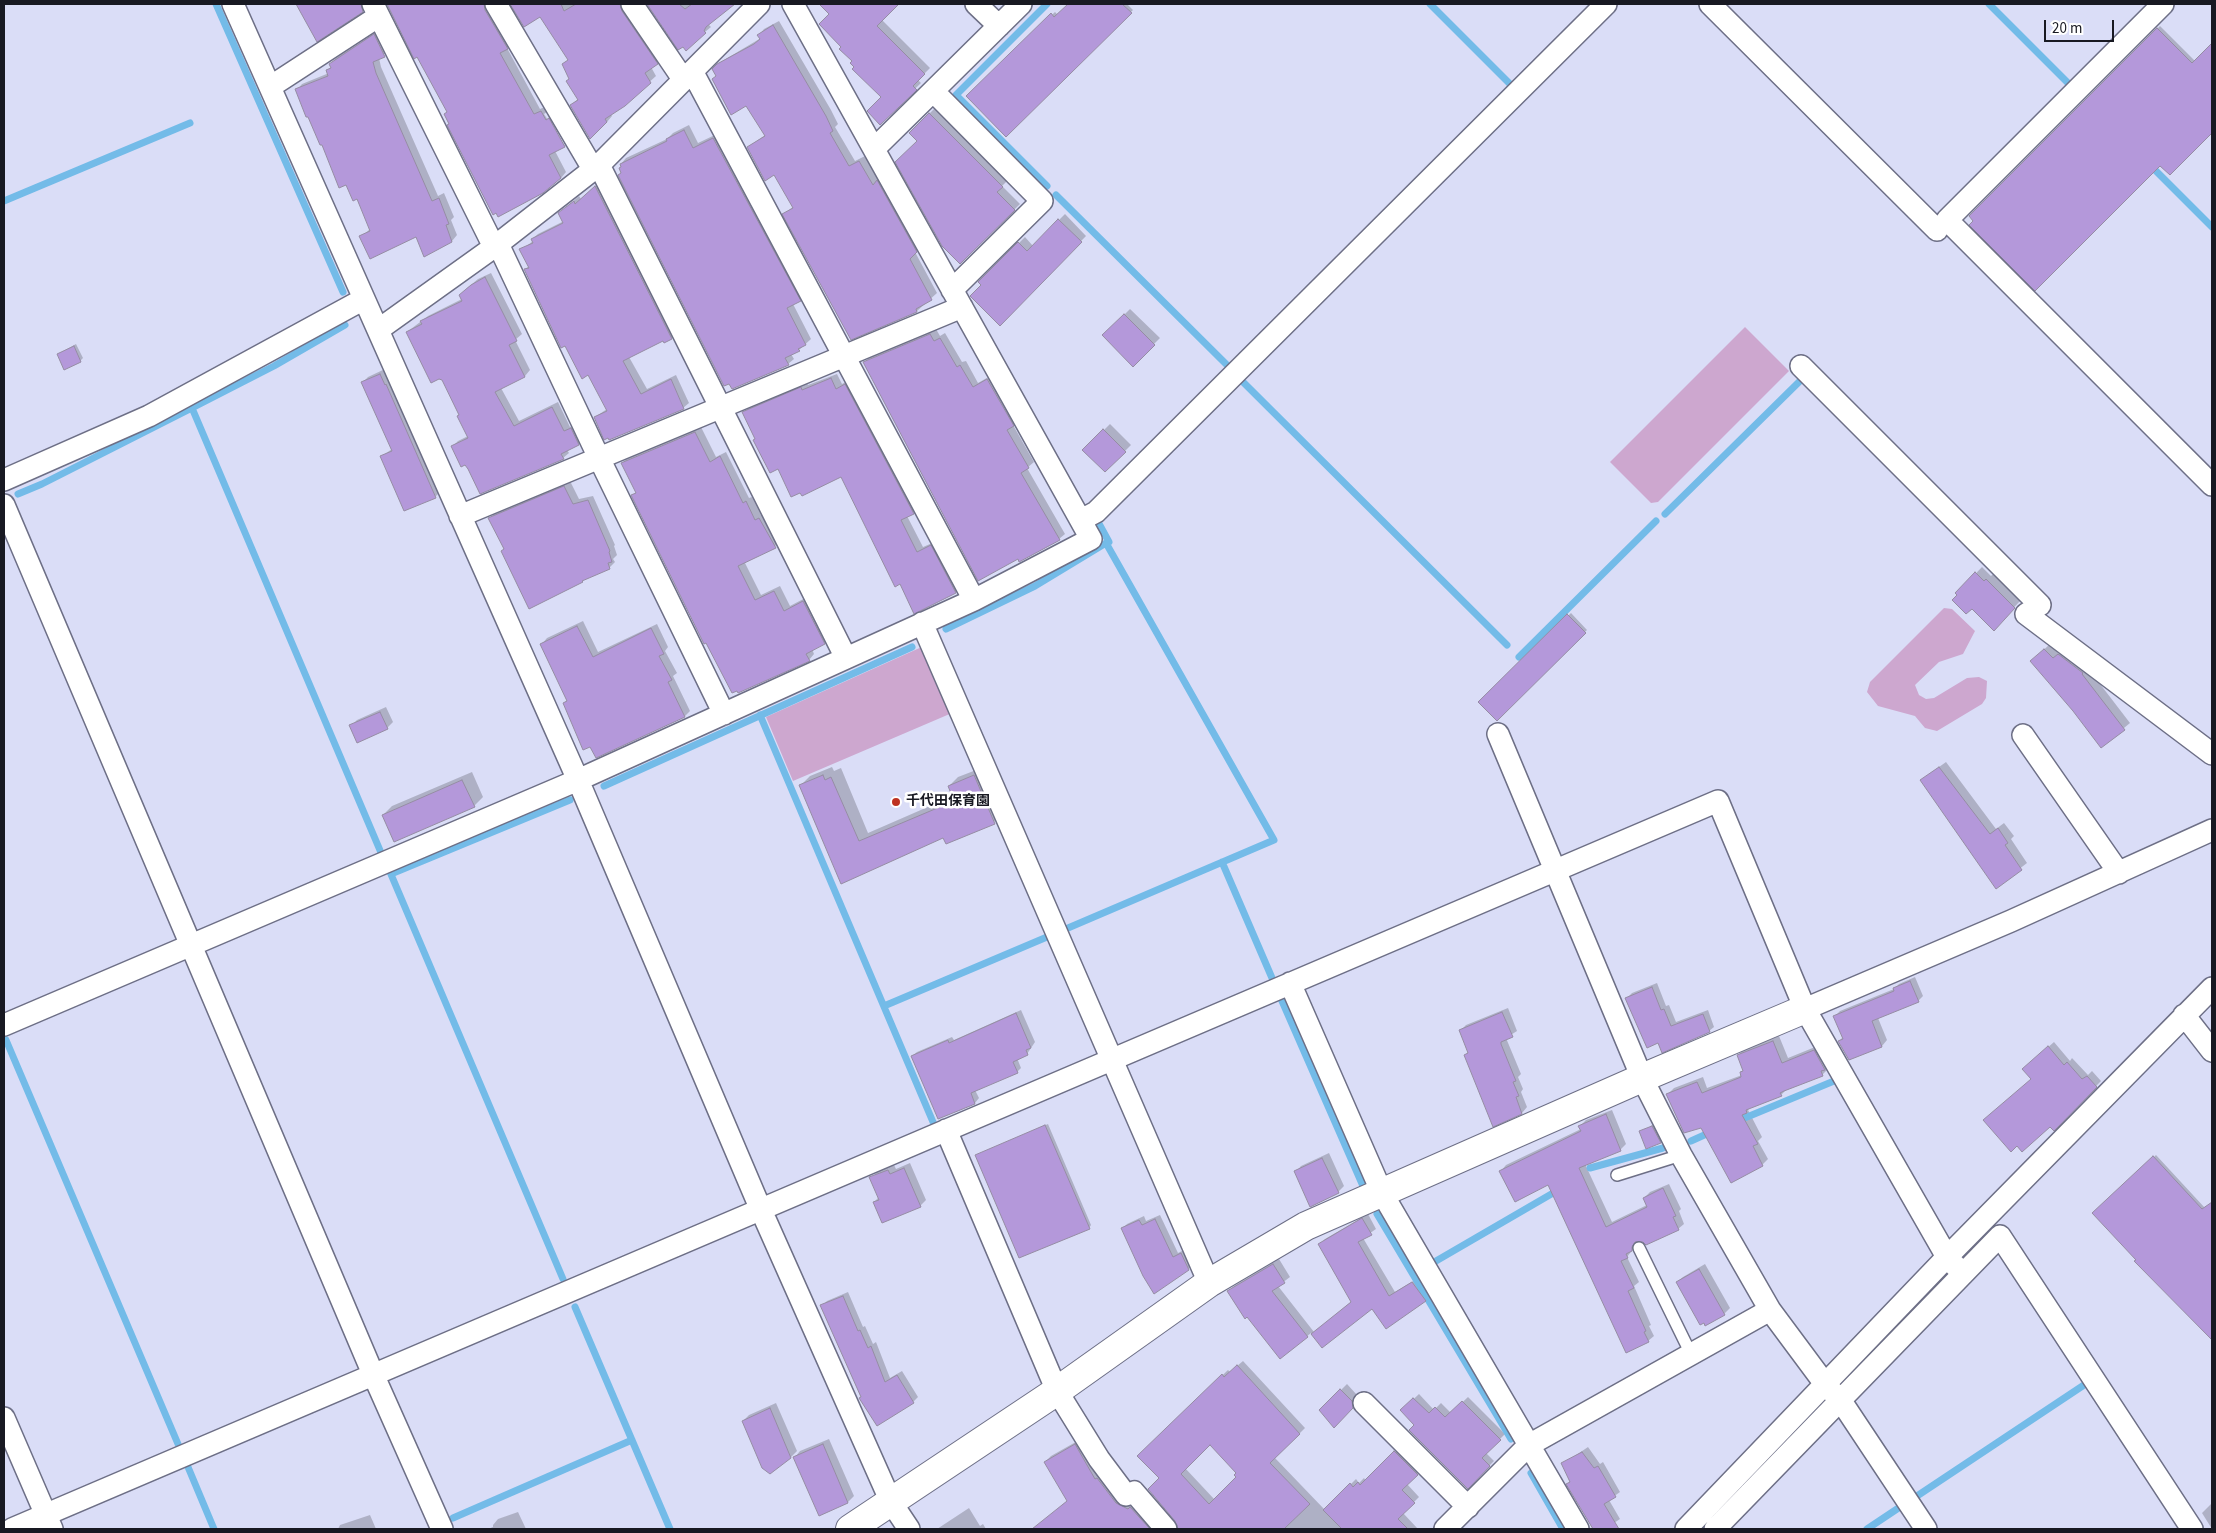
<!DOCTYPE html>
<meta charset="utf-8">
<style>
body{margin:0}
#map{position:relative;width:2216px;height:1533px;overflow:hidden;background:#daddf7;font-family:"Source Sans 3",sans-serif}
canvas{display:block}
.frame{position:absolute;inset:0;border:5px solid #181922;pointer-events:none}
.scale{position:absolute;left:2044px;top:20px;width:70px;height:22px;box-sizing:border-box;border:2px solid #181922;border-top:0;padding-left:6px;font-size:15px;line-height:18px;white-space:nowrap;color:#181922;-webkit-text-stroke:4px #fff;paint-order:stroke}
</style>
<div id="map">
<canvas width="2216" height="1533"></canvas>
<div class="frame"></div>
<div class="scale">20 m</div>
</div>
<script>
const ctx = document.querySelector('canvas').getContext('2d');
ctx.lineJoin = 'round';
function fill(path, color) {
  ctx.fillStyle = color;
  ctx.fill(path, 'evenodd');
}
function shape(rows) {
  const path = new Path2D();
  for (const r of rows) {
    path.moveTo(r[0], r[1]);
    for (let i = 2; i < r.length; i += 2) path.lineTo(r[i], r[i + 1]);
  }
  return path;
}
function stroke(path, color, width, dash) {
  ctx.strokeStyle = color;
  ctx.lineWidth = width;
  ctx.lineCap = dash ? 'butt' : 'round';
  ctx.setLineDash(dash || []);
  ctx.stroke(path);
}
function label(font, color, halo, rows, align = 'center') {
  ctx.font = font + ' "Source Sans 3","Noto Sans JP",sans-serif';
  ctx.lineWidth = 5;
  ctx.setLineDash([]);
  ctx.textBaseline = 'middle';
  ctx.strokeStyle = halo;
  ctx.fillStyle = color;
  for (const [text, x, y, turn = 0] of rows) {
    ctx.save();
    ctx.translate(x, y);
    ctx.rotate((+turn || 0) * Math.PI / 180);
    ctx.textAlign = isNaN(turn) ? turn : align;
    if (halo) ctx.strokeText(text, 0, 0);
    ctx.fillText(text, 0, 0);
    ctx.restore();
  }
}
const green = shape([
 [1745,327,1789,371,1658,502,1651,503,1610,462],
 [1944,608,1952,609,1975,631,1963,654,1939,662,1915,685,1919,695,1926,699,1934,698,1967,678,1979,677,1987,681,1986,698,1982,704,1937,731,1925,728,1915,716,1878,706,1867,692,1870,682],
 [924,646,952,713,793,781,766,717]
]);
const shadow = shape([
 [298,4,368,4,368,5,317,40],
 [387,4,492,4,513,42,507,48,540,109,547,106,570,140,566,145,547,112,544,114,565,146,555,151,566,172,561,178,450,124,448,111,418,56,415,57],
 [512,4,627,4,663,57,651,67,656,76,624,105,611,114,612,116,607,122,571,105,579,98,564,64,569,59,540,16,525,26],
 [647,4,733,4,710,22,708,24,711,27,705,32,679,48],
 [821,4,897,4,881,19,930,68,918,80,921,83,880,123,883,97,843,47,831,14],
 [1070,4,1127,4,1133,10,1006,135,968,96,1055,12,1058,15],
 [779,21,831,110,838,124,835,127,855,161,865,156,922,245,915,252,937,293,917,311,784,214,794,206,775,173,748,147,765,135,746,105,717,75,719,63,761,38,759,35,764,29],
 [2160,26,2196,62,2209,48,2212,52,2212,131,2170,174,2160,164,1975,221,1970,216],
 [380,30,390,50,379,58,381,67,438,196,444,193,454,217,451,220,457,235,452,241,425,255,417,235,361,237,370,229,358,198,322,143,297,90,302,84,329,73,328,71,332,67,330,64,336,58],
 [935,108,1007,181,1002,186,1020,204,960,263,918,141,910,133],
 [689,125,698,143,719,133,805,295,793,304,811,339,799,350,791,354,794,359,788,364,622,172,621,164,626,158,667,139,673,133],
 [601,181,677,332,671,338,664,339,629,357,647,389,676,375,689,403,683,408,595,417,607,409,589,374,525,269,529,266,521,250,533,241,532,239,538,234,564,221,560,213,579,196,581,199],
 [1065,214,1086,236,1000,324,980,282,1025,237,1033,246],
 [491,273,522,334,515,340,530,370,525,376,501,388,519,421,558,402,570,427,577,423,584,438,578,444,567,450,569,453,563,458,452,447,458,441,468,436,458,416,460,414,442,379,407,332,428,316,462,299,466,289,478,279],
 [1130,309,1160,338,1133,365,1104,335],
 [936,329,940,336,945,333,962,362,966,361,978,383,992,375,1018,420,1013,425,1034,462,1027,468,1065,534,1059,539,864,362,870,357],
 [76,344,83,358,80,361,58,354],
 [385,369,441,491,435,497,405,510,382,456,392,449,363,382,368,377],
 [837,374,842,384,851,379,919,508,907,516,923,547,937,541,961,587,956,592,900,582,842,475,778,467,756,439,744,412,749,407,807,383,808,385],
 [1110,424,1131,445,1105,471,1084,450],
 [701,427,716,457,726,452,749,498,752,497,761,515,765,513,781,541,775,546,744,561,761,595,780,586,790,606,809,596,830,638,824,643,812,649,814,654,809,660,633,496,636,492,622,463,628,457],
 [570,481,579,499,593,496,615,545,614,546,617,555,613,559,615,562,609,568,586,578,530,607,490,518,495,513],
 [1982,567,1991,576,1993,574,2020,601,1994,629,1957,593],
 [1571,613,1587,630,1497,719,1480,702],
 [583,621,598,652,657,624,668,647,665,651,677,673,673,676,690,711,685,716,564,703,567,700,542,644,547,638],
 [2050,644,2059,654,2065,649,2087,667,2130,723,2101,747,2037,656],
 [386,707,393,722,387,728,351,726,357,720],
 [1946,762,1996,829,2004,823,2014,836,2011,839,2027,863,1996,887,1921,780],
 [832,767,834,771,841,768,868,833,953,796,949,786,958,777,984,767,1003,813,994,822,944,836,842,882,801,785,810,776],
 [472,772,483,797,474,806,383,815,392,806],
 [1915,977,1923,996,1918,1001,1878,1018,1887,1040,1882,1046,1849,1059,1839,1041,1843,1037,1835,1016,1840,1011,1894,989,1899,984],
 [1657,983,1666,1006,1669,1005,1676,1022,1708,1010,1714,1027,1709,1031,1659,1042,1627,998,1632,993],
 [1508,1008,1517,1031,1506,1038,1521,1074,1518,1077,1523,1089,1521,1092,1527,1107,1522,1113,1493,1125,1465,1055,1469,1051,1461,1030,1466,1025],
 [1021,1010,1035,1042,1027,1054,1017,1058,1021,1068,1017,1072,975,1090,979,1098,975,1103,939,1118,912,1056,917,1052,952,1037,954,1040],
 [1779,1036,1788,1058,1820,1045,1828,1069,1822,1075,1787,1089,1781,1095,1752,1106,1748,1110,1762,1137,1758,1141,1768,1159,1762,1165,1702,1127,1668,1094,1674,1088,1703,1077,1707,1088,1742,1075,1744,1070,1738,1055,1744,1049],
 [2054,1042,2070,1061,2072,1058,2088,1075,2092,1071,2101,1081,2054,1129,2033,1078,2029,1064],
 [1612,1110,1626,1144,1620,1150,1585,1164,1612,1222,1647,1205,1644,1198,1650,1192,1669,1184,1681,1209,1679,1211,1684,1224,1678,1229,1637,1240,1637,1244,1627,1257,1639,1282,1634,1286,1651,1325,1649,1326,1654,1336,1648,1341,1549,1184,1501,1171,1506,1165,1581,1129,1580,1126,1586,1120],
 [1048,1124,1091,1225,1089,1228,976,1156],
 [1655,1124,1663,1139,1660,1142,1640,1132],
 [1329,1153,1344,1186,1338,1192,1296,1172,1301,1166],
 [2156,1155,2205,1208,2212,1203,2212,1338,2136,1261,2138,1260,2094,1213],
 [910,1163,926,1200,920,1206,874,1202,879,1197,871,1178,877,1172,894,1165,896,1169],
 [1368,1214,1376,1229,1363,1238,1395,1292,1418,1278,1430,1295,1387,1327,1372,1307,1322,1347,1311,1333,1280,1358,1229,1291,1234,1286,1279,1259,1290,1277,1278,1286,1314,1332,1352,1301,1320,1244,1325,1239],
 [1160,1215,1178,1253,1186,1249,1193,1264,1188,1269,1123,1228,1127,1224,1144,1216,1146,1221],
 [1705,1264,1730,1308,1724,1314,1677,1282,1683,1277],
 [848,1292,863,1327,865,1326,873,1344,876,1342,890,1378,902,1371,918,1397,913,1402,862,1397,822,1306,827,1301],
 [1243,1361,1305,1428,1275,1458,1325,1510,1356,1479,1359,1483,1364,1478,1366,1481,1400,1447,1422,1469,1407,1484,1419,1497,1403,1513,1418,1529,1179,1529,1161,1478,1139,1456,1228,1370,1230,1372],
 [1210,1444,1238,1473,1238,1477,1215,1500,1185,1468],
 [1347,1384,1357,1395,1358,1401,1334,1426,1321,1410],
 [1419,1394,1434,1410,1441,1403,1451,1413,1468,1397,1505,1434,1486,1453,1494,1461,1468,1487,1402,1410],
 [776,1403,797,1451,791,1457,743,1421,749,1415],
 [829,1439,854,1496,848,1502,819,1514,795,1457,800,1451],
 [1081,1439,1161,1529,1035,1529,1068,1500,1045,1462,1051,1456],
 [1588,1447,1600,1464,1603,1462,1620,1492,1609,1500,1620,1519,1605,1529,1593,1529,1568,1484,1570,1481,1563,1464],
 [2212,1503,2212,1529,2202,1513],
 [969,1508,980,1526,983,1524,986,1529,937,1529],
 [518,1512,526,1529,488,1529,493,1527,493,1525,498,1519],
 [370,1515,376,1529,338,1529,340,1525]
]);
const stream = shape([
 [216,4,343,292],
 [1430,4,1512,86],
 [1989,4,2070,85],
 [2149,164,2212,227],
 [1047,186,956,95,1047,4],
 [1056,195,1226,364],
 [4,201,190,123],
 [345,325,274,366,192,408,382,855],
 [1240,379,1507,645],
 [18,494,42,484,192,408],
 [1665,514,1802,379,1807,383],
 [946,629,1035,586,1106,543],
 [1519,657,1656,521],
 [760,715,933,1122],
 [604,786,912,647],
 [1222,862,1272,978],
 [390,872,563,1279],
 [391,874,570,800],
 [1068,928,1274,840,1106,543,1109,542,1097,520,1100,517],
 [1282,1001,1363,1186],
 [884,1006,1047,937],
 [6,1040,178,1444],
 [1735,1122,1834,1081],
 [1691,1141,1711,1132],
 [1590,1168,1663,1148],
 [1377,1214,1511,1439],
 [1436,1261,1560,1189],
 [1936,1284,1986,1232],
 [575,1307,670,1529],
 [188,1467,214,1529],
 [1531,1473,1563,1529],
 [1917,1496,2084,1385],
 [453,1518,632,1440],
 [1867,1529,1900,1507]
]);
const building = shape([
 [296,4,361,4,363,12,317,42,296,4],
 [387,4,484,4,485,10,508,49,500,53,534,114,541,111,546,120,549,118,565,147,549,155,561,178,543,193,498,217,496,213,493,215,447,125,449,124,444,114,447,112,417,57,414,59,387,4],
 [510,4,561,4,564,11,576,4,620,4,622,11,658,64,645,73,651,83,625,106,605,119,607,122,590,139,570,105,578,100,566,81,569,79,562,64,568,60,540,17,524,27,510,4],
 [647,4,679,4,685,9,692,4,735,4,706,27,704,31,706,33,686,51,683,47,678,50,647,4],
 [819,4,899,4,877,26,925,74,913,86,917,90,880,125,867,111,881,97,852,69,854,67,850,63,852,61,839,49,841,47,819,24,829,14,819,4],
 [1068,4,1122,4,1132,13,1006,137,966,96,1051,13,1054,17,1068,4],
 [773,25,826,116,833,131,830,133,849,166,859,161,873,185,877,180,917,252,910,259,932,300,916,309,917,312,851,340,782,214,793,208,774,175,765,181,747,147,765,136,746,106,731,115,712,79,716,76,712,69,717,64,754,44,760,39,757,35,773,25],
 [2157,28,2192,63,2212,43,2212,133,2170,175,2160,166,2035,291,1969,225,1973,221,1969,216,2157,28],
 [374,34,385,57,373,62,376,73,432,201,439,198,449,224,446,225,452,242,424,257,416,237,370,259,359,236,370,231,357,199,353,201,346,185,339,188,322,145,320,145,308,117,306,117,295,89,328,76,326,70,331,68,329,64,374,34],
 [929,113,1003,187,997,192,1015,210,960,264,942,246,895,162,917,141,909,133,929,113],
 [684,130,693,148,713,138,801,301,787,308,806,345,798,349,800,351,785,358,789,365,732,389,729,384,724,386,618,175,621,173,619,168,621,167,620,164,667,141,666,139,684,130],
 [595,186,672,339,664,343,663,341,623,361,641,394,671,379,684,409,609,440,608,438,604,440,594,417,607,411,588,375,582,379,565,346,561,348,524,269,529,268,519,249,533,243,531,239,563,223,558,213,574,201,575,204,595,186],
 [1058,219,1082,242,1000,326,970,296,981,285,978,282,1018,242,1027,251,1058,219],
 [485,277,517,341,509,345,525,377,495,392,514,426,552,407,564,431,571,428,579,445,561,454,564,459,480,494,468,469,465,465,461,467,451,446,468,438,457,416,459,415,442,380,439,379,431,383,406,332,422,324,420,321,462,301,459,295,471,285,485,277],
 [1124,314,1155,345,1133,367,1102,335,1124,314],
 [930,334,934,341,940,338,957,367,960,365,973,387,987,379,1014,426,1007,430,1029,468,1021,473,1060,540,1019,562,1018,559,978,581,863,362,930,334],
 [74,346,81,362,64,370,57,354,74,346],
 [380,374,385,385,386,384,436,498,404,511,380,456,392,451,361,382,380,374],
 [831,378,836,389,845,384,914,514,901,520,917,552,931,545,956,593,914,614,900,584,895,587,841,477,802,496,800,493,791,497,778,469,770,473,753,440,755,439,742,412,801,387,802,390,831,378],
 [1103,429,1126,452,1105,472,1082,450,1103,429],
 [695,432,710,462,720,456,743,503,746,501,755,520,759,518,776,548,738,566,755,600,774,591,784,611,803,601,825,644,806,654,810,661,738,693,737,691,732,693,706,643,704,644,631,495,636,493,621,463,695,432],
 [564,486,573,504,588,500,610,551,609,552,612,562,608,563,610,569,582,581,583,582,529,609,501,551,504,549,488,518,564,486],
 [1975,572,1984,581,1986,579,2015,608,1994,631,1972,609,1966,614,1952,600,1957,595,1955,593,1975,572],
 [1567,614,1586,633,1497,721,1478,702,1567,614],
 [577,626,593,657,651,628,664,654,659,656,672,680,668,682,685,717,596,758,590,747,583,750,563,703,567,701,540,644,577,626],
 [2044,649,2053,658,2058,654,2083,673,2082,674,2125,730,2101,748,2073,711,2030,661,2044,649],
 [380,712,388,729,357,743,349,725,380,712],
 [1939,767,1990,834,1998,828,2008,843,2005,845,2022,870,1996,889,1920,780,1939,767],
 [823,775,825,780,831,777,859,841,954,801,948,786,974,775,995,824,946,844,943,838,841,884,799,785,823,775],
 [462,780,475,807,394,842,382,815,462,780],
 [1910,981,1919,1002,1872,1021,1882,1047,1849,1060,1838,1041,1843,1039,1833,1016,1894,991,1893,988,1910,981],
 [1652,987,1661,1010,1664,1009,1671,1026,1703,1014,1710,1032,1662,1053,1658,1043,1647,1048,1625,998,1652,987],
 [1502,1012,1513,1037,1501,1042,1501,1044,1516,1081,1513,1082,1519,1096,1516,1097,1522,1114,1493,1127,1464,1055,1468,1053,1459,1030,1502,1012],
 [1016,1013,1031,1048,1026,1050,1028,1055,1013,1062,1018,1073,971,1093,975,1104,938,1119,911,1056,948,1040,949,1043,1016,1013],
 [1773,1041,1782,1063,1814,1050,1825,1070,1821,1071,1823,1076,1784,1091,1780,1093,1782,1096,1746,1110,1747,1113,1742,1115,1758,1144,1753,1146,1763,1166,1731,1183,1701,1128,1684,1133,1666,1094,1697,1082,1702,1093,1741,1077,1740,1072,1743,1071,1737,1055,1773,1041],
 [2048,1046,2064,1065,2067,1062,2082,1079,2087,1076,2097,1087,2054,1131,2050,1127,2022,1152,2017,1146,2011,1152,1983,1120,2031,1079,2022,1069,2048,1046],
 [1606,1114,1621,1151,1579,1168,1606,1227,1647,1207,1643,1198,1663,1188,1676,1216,1673,1217,1679,1230,1646,1245,1643,1242,1635,1242,1632,1247,1632,1251,1626,1254,1628,1258,1621,1261,1634,1288,1628,1291,1646,1331,1644,1332,1649,1342,1626,1353,1548,1185,1515,1202,1499,1171,1581,1131,1578,1126,1606,1114],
 [1045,1125,1090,1229,1019,1258,975,1155,1045,1125],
 [1652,1126,1661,1143,1646,1149,1639,1131,1652,1126],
 [2153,1156,2202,1209,2212,1202,2212,1340,2134,1261,2136,1260,2092,1213,2153,1156],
 [1322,1158,1339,1193,1310,1207,1294,1171,1322,1158],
 [904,1168,921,1207,882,1223,873,1202,879,1200,869,1177,888,1170,890,1174,904,1168],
 [1362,1218,1372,1235,1358,1242,1389,1296,1412,1282,1426,1301,1386,1329,1372,1309,1322,1348,1311,1334,1351,1302,1318,1244,1362,1218],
 [1155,1219,1173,1257,1181,1253,1189,1270,1154,1294,1143,1276,1121,1228,1139,1220,1142,1225,1155,1219],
 [1273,1264,1285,1283,1272,1291,1308,1337,1280,1359,1247,1317,1245,1319,1227,1291,1273,1264],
 [1699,1269,1725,1315,1705,1326,1704,1323,1700,1325,1676,1282,1699,1269],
 [843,1296,858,1331,860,1330,868,1348,871,1346,885,1382,897,1375,914,1403,877,1426,859,1398,861,1397,820,1305,843,1296],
 [1237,1365,1300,1434,1270,1463,1310,1504,1284,1529,1178,1529,1175,1521,1148,1489,1159,1478,1137,1456,1222,1374,1224,1377,1237,1365],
 [1210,1445,1236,1473,1234,1475,1236,1477,1209,1504,1181,1474,1210,1445],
 [1340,1389,1352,1401,1353,1408,1334,1428,1319,1410,1340,1389],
 [1413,1398,1429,1413,1435,1407,1445,1417,1462,1401,1501,1440,1482,1458,1490,1466,1468,1489,1409,1430,1414,1425,1400,1410,1413,1398],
 [770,1408,791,1458,770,1474,762,1468,742,1421,770,1408],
 [823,1444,848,1503,819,1516,793,1457,823,1444],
 [1075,1444,1095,1479,1097,1478,1116,1503,1128,1509,1130,1507,1150,1529,1032,1529,1067,1501,1044,1462,1075,1444],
 [1394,1451,1418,1475,1402,1490,1415,1503,1398,1519,1408,1529,1342,1529,1323,1510,1350,1483,1353,1487,1358,1482,1360,1485,1394,1451],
 [1582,1452,1594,1468,1598,1466,1616,1497,1604,1504,1619,1529,1593,1529,1566,1484,1570,1482,1561,1463,1582,1452]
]);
const service = shape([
 [1617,1175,1681,1155],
 [1639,1248,1691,1354]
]);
const minor = shape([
 [233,4,578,780,761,1210,891,1502,909,1529],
 [373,4,494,247],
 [496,4,593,169],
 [632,4,683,79],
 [976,4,999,26],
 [1710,4,1937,230],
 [2163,4,1947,220,2212,485],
 [692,71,974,600],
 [270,87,379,16],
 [874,149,933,91],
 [599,165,846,658],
 [498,244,599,458,724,714],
 [952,290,1042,201,933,91,1021,4],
 [378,330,494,247,599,165,759,4],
 [1801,366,2040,605,2026,614,2212,754],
 [4,480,149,416,364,299],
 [4,505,373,1374,442,1529],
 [460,516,962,307],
 [1081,520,1096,512,1606,4],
 [922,623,1209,1283],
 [1498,734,1642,1078,1681,1155,1770,1310,1825,1384,1841,1401,1926,1529],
 [2023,735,2119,873],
 [1290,983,1382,1193,1578,1529],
 [1805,1009,2011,921,2212,830],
 [2184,1015,2212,1051],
 [4,1025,578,780,974,600,1091,539,793,4],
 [946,1130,1057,1391,1099,1459,1126,1495,1134,1492,1166,1529],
 [1364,1403,1468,1507],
 [4,1418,52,1529],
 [12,1529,1718,801,1805,1009,1947,1257,1963,1274],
 [1445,1529,1529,1445,1770,1310],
 [1686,1529,1947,1257,2212,988],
 [1715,1529,2000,1236,2192,1529]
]);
const tertiary = shape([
 [850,1529,1057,1391,1209,1283,1306,1226,1642,1078,1805,1009]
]);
const markers = [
 [896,802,5,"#be3221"]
];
const poiNames = [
 ["千代田保育園",906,802]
];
fill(green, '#cda7cf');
fill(shadow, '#0003');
stroke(stream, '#73bbe8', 7);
fill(building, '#b498da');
stroke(building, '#958ca3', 1);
stroke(service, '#6d6f86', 14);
stroke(minor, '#6d6f86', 24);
stroke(tertiary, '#6d6f86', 30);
stroke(service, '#fff', 11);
stroke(minor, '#fff', 21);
stroke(tertiary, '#fff', 28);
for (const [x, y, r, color] of markers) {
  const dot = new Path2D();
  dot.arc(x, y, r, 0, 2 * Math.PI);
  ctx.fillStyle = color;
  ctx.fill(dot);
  stroke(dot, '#fff', 2);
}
label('bold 14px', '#181922', '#fff', poiNames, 'left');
</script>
